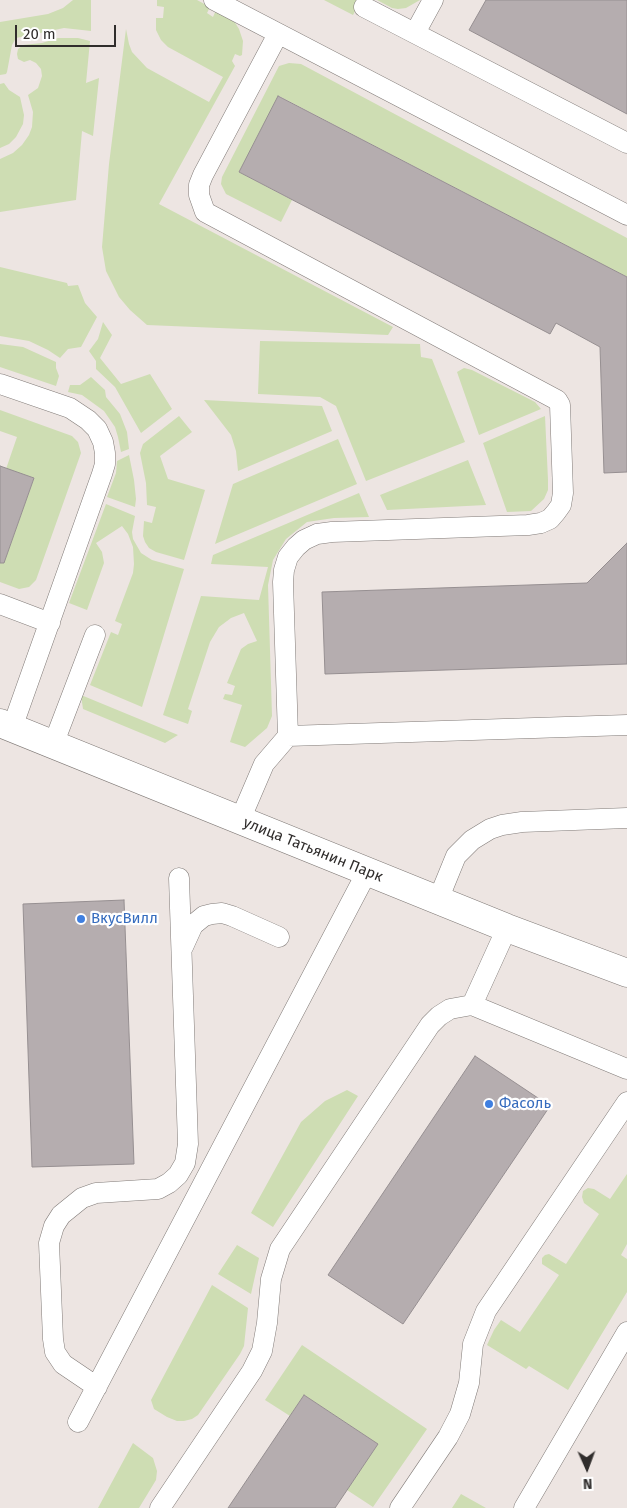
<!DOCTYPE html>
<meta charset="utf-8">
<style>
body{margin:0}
#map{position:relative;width:627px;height:1508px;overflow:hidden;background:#ede5e2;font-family:"Fira Sans",sans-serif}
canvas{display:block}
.north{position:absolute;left:562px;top:1443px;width:50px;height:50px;-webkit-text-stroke:4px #fff;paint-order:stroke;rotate:178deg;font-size:14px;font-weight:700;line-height:20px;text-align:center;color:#302d2c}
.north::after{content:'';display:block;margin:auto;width:18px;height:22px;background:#302d2c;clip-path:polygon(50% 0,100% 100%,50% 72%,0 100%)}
.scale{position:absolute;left:15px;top:25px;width:101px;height:22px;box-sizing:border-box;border:2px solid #302d2c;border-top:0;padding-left:6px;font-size:15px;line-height:18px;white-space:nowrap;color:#302d2c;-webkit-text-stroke:4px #fff;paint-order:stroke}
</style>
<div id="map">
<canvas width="627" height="1508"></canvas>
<div class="north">N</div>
<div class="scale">20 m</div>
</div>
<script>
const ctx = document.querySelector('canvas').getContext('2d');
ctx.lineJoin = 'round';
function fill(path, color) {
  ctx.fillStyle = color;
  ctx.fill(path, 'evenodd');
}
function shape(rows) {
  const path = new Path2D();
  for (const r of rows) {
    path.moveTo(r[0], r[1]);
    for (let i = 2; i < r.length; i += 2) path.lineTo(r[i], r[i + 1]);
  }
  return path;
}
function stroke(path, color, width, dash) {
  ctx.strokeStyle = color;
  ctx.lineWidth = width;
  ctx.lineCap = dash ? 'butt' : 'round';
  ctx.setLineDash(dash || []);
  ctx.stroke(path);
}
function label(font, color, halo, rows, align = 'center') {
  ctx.font = font + ' "Fira Sans",sans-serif';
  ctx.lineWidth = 4.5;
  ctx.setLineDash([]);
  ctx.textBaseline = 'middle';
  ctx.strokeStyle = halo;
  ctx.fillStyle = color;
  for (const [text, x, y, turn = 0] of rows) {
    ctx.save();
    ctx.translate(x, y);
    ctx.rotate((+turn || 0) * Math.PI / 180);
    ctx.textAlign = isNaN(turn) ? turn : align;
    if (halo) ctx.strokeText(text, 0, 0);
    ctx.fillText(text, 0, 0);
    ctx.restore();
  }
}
const green = shape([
 [73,0,91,0,91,31,64,28,16,38,12,45,7,72,6,74,0,75,0,22,48,14,63,8],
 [157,0,197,0,210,7,207,13,213,17,216,10,234,21,239,29,243,41,242,55,240,56,235,54,232,61,235,66,159,204,393,327,388,335,147,325,130,310,119,297,106,271,102,247,109,164,126,29,129,44,132,52,147,68,209,102,223,77,168,47,161,40,156,30,156,18,163,18,164,7,157,6],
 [324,0,361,0,353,15],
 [377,0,420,0,406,8,398,9,392,8],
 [58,38,78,38,90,41,86,83,99,78,93,136,82,131,76,200,0,212,0,159,13,153,22,145,29,135,32,127,33,112,28,95,38,88,42,76,41,69,36,63,30,60,24,62,18,59,17,54,18,49,23,45,42,43],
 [289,63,301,64,627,238,627,277,279,96,239,172,292,200,281,222,226,194,221,184,222,177,279,66],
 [4,83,9,90,20,97,24,115,23,124,16,137,9,144,0,148,0,84],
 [0,267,67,283,68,286,78,285,85,303,97,317,81,347,68,349,60,358,48,350,29,341,0,336],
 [103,322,112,335,100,358,121,384,150,374,172,409,141,433,115,387,96,369,96,361,89,351,98,339],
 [260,341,420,344,421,357,432,359,465,442,366,481,336,406,320,397,258,394],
 [0,344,23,347,56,362,56,368,59,376,56,386,0,367],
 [464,368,472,370,535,402,541,409,479,435,457,372],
 [91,377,105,390,106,397,120,414,127,432,129,449,121,452,118,437,115,427,104,411,82,395,68,392,70,385,80,385],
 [204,400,322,406,332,431,238,471,236,451,231,435],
 [0,410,72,436,78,442,81,453,36,580,29,587,19,589,0,582,0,558,5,560,34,478,6,469,17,437,0,431],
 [179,416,192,432,160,456,168,479,205,490,184,560,156,552,149,548,145,542,143,536,144,521,152,523,156,507,147,505,146,483,140,453,143,444],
 [545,416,548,480,548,490,544,499,531,511,507,512,483,443],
 [338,439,357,484,215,544,233,484],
 [129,455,134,480,136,499,135,507,107,497,116,473,117,461],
 [468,460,486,505,387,510,380,495],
 [359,493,369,517,334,518,307,522,286,539,273,560,268,585,272,716,267,728,245,747,230,742,242,705,223,699,225,694,232,695,235,686,227,683,241,649,248,644,257,641,244,613,231,618,219,627,210,642,188,709,192,711,188,724,163,715,201,596,259,600,268,567,211,564,213,555],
 [106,504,135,516,132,532,133,539,141,553,152,560,184,569,142,707,90,685,111,632,118,635,122,624,115,621,133,573,134,564,133,547,128,534,122,526,96,543,102,552,104,563,87,610,69,603],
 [81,695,178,735,165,743,83,709],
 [347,1090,358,1096,273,1227,251,1213,301,1122,325,1101],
 [627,1174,627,1244,621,1255,627,1259,627,1292,568,1390,529,1366,526,1369,487,1345,494,1330,501,1320,520,1332,559,1275,542,1264,542,1258,545,1255,549,1254,566,1264,599,1214,584,1203,582,1197,583,1191,588,1188,594,1189,610,1199],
 [237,1245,259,1258,251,1294,218,1274],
 [212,1285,248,1308,244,1346,240,1354,198,1415,192,1419,184,1421,177,1421,167,1417,154,1409,151,1400],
 [302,1345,427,1429,373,1507,347,1490,378,1444,304,1395,290,1416,265,1400],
 [133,1443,153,1458,157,1471,156,1480,139,1508,98,1508],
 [461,1494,486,1508,452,1508]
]);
const building = shape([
 [486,0,627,0,627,114,469,30,486,0],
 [278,96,627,277,627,472,604,473,600,347,556,323,550,334,239,172,278,96],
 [0,466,34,478,4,563,0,563,0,466],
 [627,543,627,664,325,674,322,592,587,583,627,543],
 [124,900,134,1164,32,1167,23,904,124,900],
 [475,1056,550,1106,403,1324,328,1275,475,1056],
 [304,1395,378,1444,335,1508,228,1508,304,1395]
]);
const lane = shape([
 [214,0,627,215],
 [364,7,627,143],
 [415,33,433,0],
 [278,34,203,175,199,185,199,195,205,212,557,400,560,405,563,493,561,505,556,512,550,519,541,523,528,525,332,532,317,534,304,540,296,547,288,557,284,570,283,582,288,736],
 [0,384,70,408,88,420,97,429,103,442,105,453,105,464,102,474,12,728],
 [0,604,50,623],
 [53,745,95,635],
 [240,820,264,764,288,736,627,725],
 [438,900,456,856,472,840,490,829,502,825,522,822,627,818],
 [507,928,472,1005,627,1069],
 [183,947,193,925,204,916,212,914,222,913,232,916,279,937],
 [97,1387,63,1364,55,1352,53,1339,49,1243,54,1226,61,1215,82,1198,96,1193,158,1189,169,1183,178,1175,185,1163,188,1144,179,878],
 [78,1422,367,872],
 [160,1508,252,1371,262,1351,267,1323,271,1279,280,1249,430,1025,439,1016,450,1009,472,1005],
 [400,1508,448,1437,460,1414,469,1383,473,1344,486,1311,627,1102],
 [524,1508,627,1332]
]);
const secondary = shape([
 [0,723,507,928,627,973]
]);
const markers = [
 [81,919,5,"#3f7fe0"],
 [489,1104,5,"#3f7fe0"]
];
const streetNames = [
 ["улица Татьянин Парк",313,850,22]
];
const shopNames = [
 ["ВкусВилл",91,919],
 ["Фасоль",499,1104]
];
fill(green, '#ceddb3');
fill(building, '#b5adaf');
stroke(building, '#968f91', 1);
stroke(lane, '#817b78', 21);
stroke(secondary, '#817b78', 29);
stroke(lane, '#fff', 20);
stroke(secondary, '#fff', 28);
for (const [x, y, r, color] of markers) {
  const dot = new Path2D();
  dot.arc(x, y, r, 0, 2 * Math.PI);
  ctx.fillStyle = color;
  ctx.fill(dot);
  stroke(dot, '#fff', 2);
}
label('15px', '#302d2c', '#fff', streetNames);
label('15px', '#366cbe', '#fff', shopNames, 'left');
</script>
